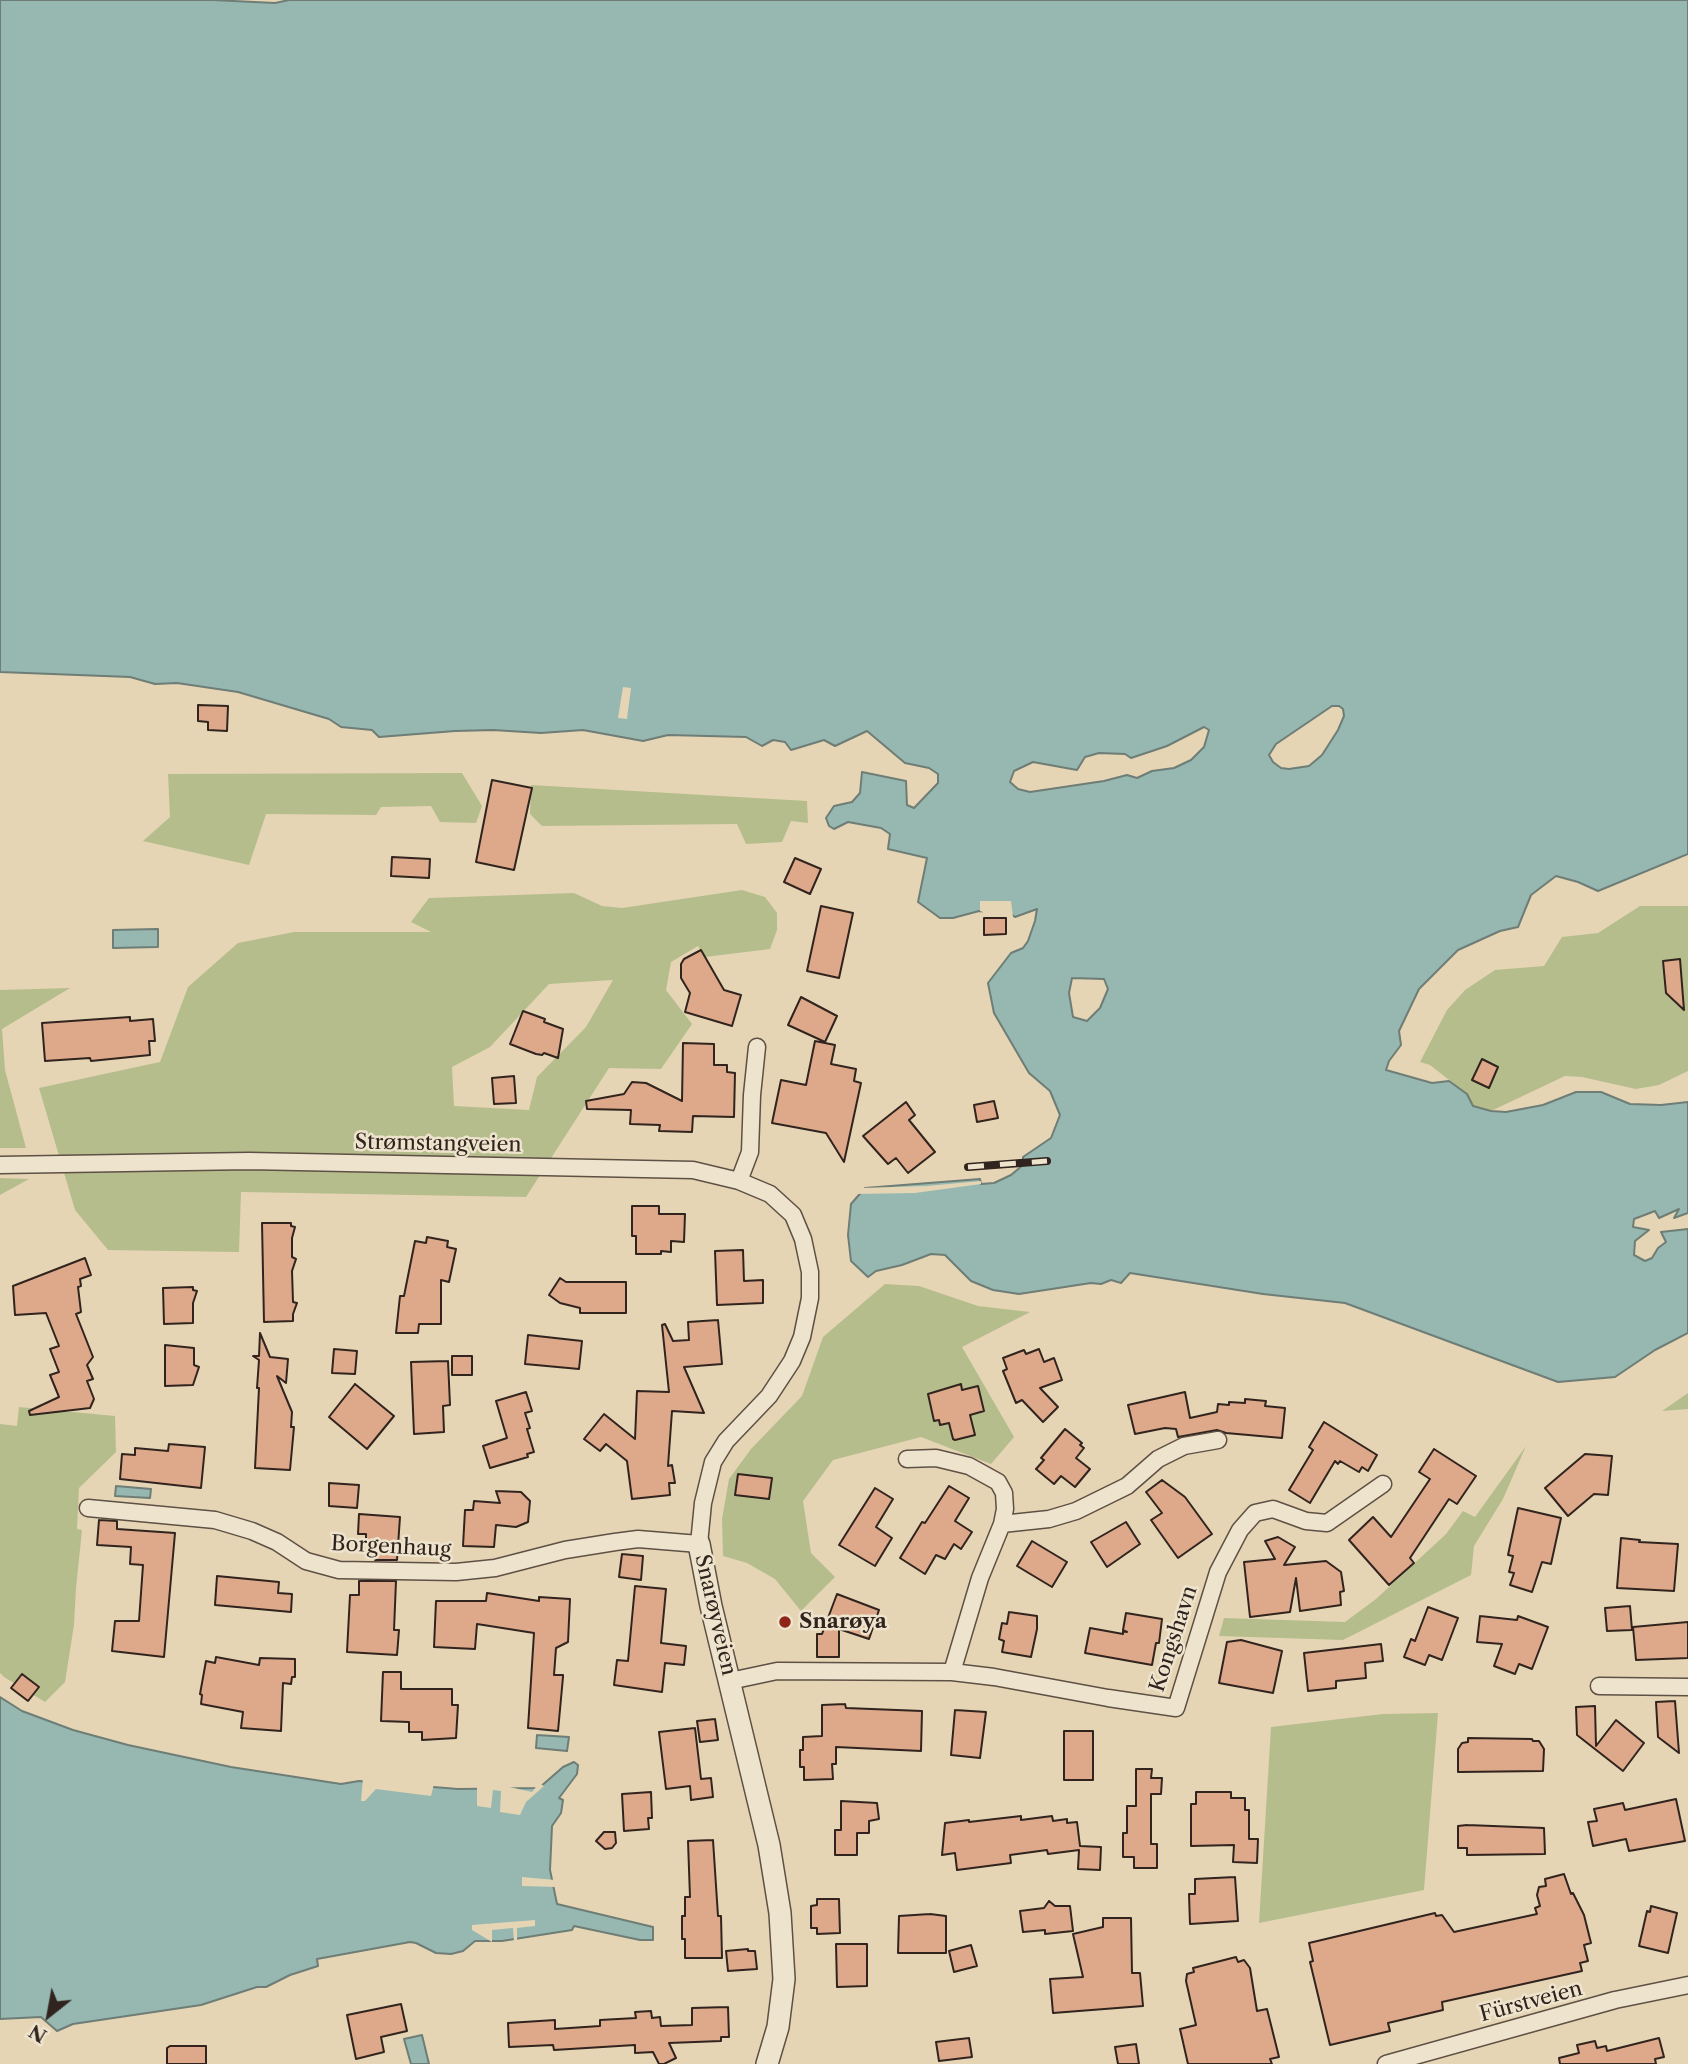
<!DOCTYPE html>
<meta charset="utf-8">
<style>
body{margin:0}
#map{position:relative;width:1688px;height:2064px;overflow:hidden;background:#e5d5b4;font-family:"Libre Caslon Text",serif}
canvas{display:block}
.north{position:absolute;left:14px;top:1980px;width:70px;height:70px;-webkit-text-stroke:5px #eee4ce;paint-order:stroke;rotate:211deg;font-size:19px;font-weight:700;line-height:28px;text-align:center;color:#31241e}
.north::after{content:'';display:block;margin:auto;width:24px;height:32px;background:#31241e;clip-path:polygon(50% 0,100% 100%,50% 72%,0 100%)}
</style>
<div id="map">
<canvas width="1688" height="2064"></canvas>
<div class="north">N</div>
</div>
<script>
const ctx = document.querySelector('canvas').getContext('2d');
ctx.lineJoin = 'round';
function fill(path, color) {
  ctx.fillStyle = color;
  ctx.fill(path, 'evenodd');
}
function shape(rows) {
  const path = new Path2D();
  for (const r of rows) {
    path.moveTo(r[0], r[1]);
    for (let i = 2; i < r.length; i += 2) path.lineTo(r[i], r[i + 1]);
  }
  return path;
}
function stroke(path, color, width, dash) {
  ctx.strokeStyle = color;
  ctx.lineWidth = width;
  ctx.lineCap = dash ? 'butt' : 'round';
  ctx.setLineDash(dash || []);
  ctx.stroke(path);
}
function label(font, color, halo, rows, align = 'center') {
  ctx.font = font + ' "Libre Caslon Text",serif';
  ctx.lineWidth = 5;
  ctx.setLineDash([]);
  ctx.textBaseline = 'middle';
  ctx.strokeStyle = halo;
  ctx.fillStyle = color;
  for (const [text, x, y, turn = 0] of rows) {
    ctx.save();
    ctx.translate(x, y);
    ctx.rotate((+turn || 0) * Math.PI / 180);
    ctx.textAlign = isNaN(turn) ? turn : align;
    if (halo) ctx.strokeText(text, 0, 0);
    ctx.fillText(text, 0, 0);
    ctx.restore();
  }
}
const green = shape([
 [462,773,482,806,476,823,440,822,431,806,381,807,376,815,266,814,249,865,143,841,170,817,168,774],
 [531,785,807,801,808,823,791,821,782,842,746,844,737,824,542,826,530,814],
 [742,890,765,897,777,913,777,930,770,949,705,957,698,946,671,962,666,990,692,1024,661,1069,609,1068,526,1197,241,1192,239,1252,108,1250,75,1210,39,1088,160,1062,188,987,238,943,294,932,431,932,411,922,429,898,574,893,602,906,622,908],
 [613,980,586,1027,537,1077,529,1110,454,1106,452,1067,490,1047,549,984],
 [1640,906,1688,906,1688,1071,1659,1085,1636,1089,1582,1077,1565,1076,1491,1111,1472,1106,1467,1094,1430,1065,1420,1062,1447,1010,1465,990,1495,970,1544,966,1562,937,1598,933],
 [1481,1060,1498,1067,1489,1087,1472,1080],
 [70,988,2,1029,5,1070,26,1148,0,1148,0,990],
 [0,1178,29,1179,0,1195],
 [885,1284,919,1286,978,1306,1030,1312,962,1347,1014,1437,991,1464,921,1437,833,1460,803,1501,811,1553,835,1577,801,1611,775,1579,747,1563,723,1556,722,1519,729,1479,751,1449,802,1396,823,1337],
 [1688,1393,1688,1409,1662,1411],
 [19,1407,115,1416,116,1452,79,1488,77,1529,82,1530,76,1588,74,1625,65,1682,45,1702,4,1677,0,1673,0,1424,17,1426],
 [1526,1446,1503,1499,1474,1546,1471,1575,1343,1640,1219,1636,1224,1618,1345,1622,1376,1599,1446,1534,1463,1511,1475,1517],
 [1438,1713,1424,1890,1259,1923,1271,1727,1383,1714]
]);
const water = shape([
 [0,0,213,0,275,3,289,0,1688,0,1688,854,1598,891,1578,882,1556,876,1531,895,1518,927,1500,931,1458,950,1419,989,1399,1031,1401,1045,1389,1061,1386,1070,1432,1083,1449,1081,1467,1094,1473,1106,1491,1111,1506,1112,1543,1105,1576,1092,1601,1092,1630,1104,1661,1105,1688,1102,1688,1213,1674,1218,1679,1209,1659,1218,1655,1211,1634,1219,1633,1227,1649,1230,1635,1241,1634,1255,1645,1261,1652,1258,1658,1248,1666,1242,1661,1232,1688,1229,1688,1333,1655,1350,1615,1377,1558,1382,1345,1303,1263,1294,1130,1273,1121,1283,1111,1280,1101,1284,1091,1283,1019,1294,993,1290,971,1281,945,1255,931,1254,902,1265,876,1271,868,1277,851,1261,848,1235,851,1204,865,1188,980,1179,981,1184,994,1183,1011,1175,1023,1165,1023,1157,1051,1138,1060,1115,1050,1091,1029,1073,994,1013,988,983,1011,953,1023,948,1028,941,1035,921,1037,909,1015,917,1011,914,979,911,953,918,940,918,918,902,927,858,888,849,890,834,881,828,848,822,834,829,829,826,826,818,834,806,852,802,860,793,862,772,906,781,907,805,914,808,938,783,938,774,929,768,905,763,867,731,835,746,824,740,791,750,785,742,773,740,762,746,746,737,668,735,643,741,583,730,541,733,493,730,455,731,379,737,372,730,341,727,329,719,238,692,177,683,155,684,130,677,0,672,0,0],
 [1332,706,1339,706,1343,709,1344,716,1338,730,1322,755,1309,766,1289,769,1281,768,1273,762,1269,755,1276,744,1332,706],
 [1204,727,1209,730,1204,747,1191,760,1174,768,1152,771,1137,778,1127,775,1104,781,1030,792,1018,789,1010,782,1014,771,1033,762,1077,770,1085,757,1099,753,1125,754,1131,758,1167,746,1204,727],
 [1072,978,1104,979,1108,989,1100,1008,1087,1021,1073,1017,1069,993,1072,978],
 [158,929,158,947,113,948,113,930,158,929],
 [116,1486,151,1489,150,1498,115,1496,116,1486],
 [0,1697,22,1711,73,1730,128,1745,231,1767,341,1784,359,1781,458,1789,539,1788,563,1767,574,1762,578,1765,577,1774,559,1798,563,1800,561,1813,552,1826,550,1870,557,1904,653,1927,653,1940,640,1940,574,1926,572,1930,502,1941,475,1941,463,1951,451,1954,436,1953,416,1943,410,1942,317,1959,318,1966,290,1975,266,1987,257,1987,201,2005,73,2024,57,2031,41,2017,0,2019,0,1697],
 [537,1735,569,1737,567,1751,536,1748,537,1735],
 [422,2035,429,2064,411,2064,404,2039,422,2035]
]);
const pier = shape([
 [623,687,631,688,627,719,618,718],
 [980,901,1011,901,1013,917,983,915,983,912,980,911],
 [981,1181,981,1184,915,1193,855,1194,860,1188,927,1186],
 [363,1778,434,1784,431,1796,376,1789,365,1801,361,1801],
 [539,1783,544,1786,526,1802,520,1815,500,1812,501,1791,493,1790,491,1808,477,1806,477,1784,496,1784,532,1792],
 [522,1877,555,1880,556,1887,522,1886],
 [535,1920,535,1926,517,1928,517,1941,514,1941,513,1928,492,1930,492,1942,472,1930,472,1925]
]);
const building = shape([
 [198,705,228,706,227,731,208,730,208,722,198,721,198,705],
 [492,780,532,788,514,870,476,862,492,780],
 [392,857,430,859,429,878,391,876,392,857],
 [795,858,821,869,810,894,784,882,795,858],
 [821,906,853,913,839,978,807,971,821,906],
 [984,918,1006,918,1006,934,984,935,984,918],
 [701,950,724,990,741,995,732,1026,685,1012,690,993,681,978,681,964,684,959,701,950],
 [1680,959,1684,1010,1666,993,1663,961,1680,959],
 [801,997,837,1016,825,1042,788,1025,801,997],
 [523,1011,545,1019,544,1022,563,1029,558,1058,544,1053,542,1055,536,1054,510,1044,523,1011],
 [130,1017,130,1021,153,1019,155,1041,149,1041,150,1055,91,1061,90,1058,45,1061,42,1023,130,1017],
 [815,1041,835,1045,831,1064,856,1069,854,1081,861,1083,844,1162,826,1133,772,1123,781,1080,806,1085,815,1041],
 [683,1043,714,1044,714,1065,727,1065,727,1072,735,1073,734,1117,693,1116,692,1132,659,1131,660,1125,630,1124,631,1110,587,1109,586,1101,624,1094,632,1082,646,1083,682,1101,683,1043],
 [1482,1059,1498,1067,1489,1088,1472,1080,1482,1059],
 [514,1076,516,1103,494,1104,492,1078,514,1076],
 [994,1101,998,1118,977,1122,974,1105,994,1101],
 [906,1102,915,1115,909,1120,935,1152,908,1173,896,1158,888,1164,863,1136,906,1102],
 [632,1206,659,1206,659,1214,685,1214,684,1242,671,1241,671,1252,661,1251,661,1254,636,1254,636,1236,632,1236,632,1206],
 [262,1223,291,1223,291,1226,295,1227,292,1238,292,1257,296,1259,292,1271,293,1302,297,1303,293,1314,293,1321,264,1322,262,1223],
 [427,1237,448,1241,447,1247,456,1249,449,1282,441,1280,441,1324,419,1324,418,1333,396,1333,400,1296,404,1296,415,1241,426,1243,427,1237],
 [743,1250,744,1281,763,1280,763,1303,717,1305,715,1251,743,1250],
 [85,1258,91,1275,80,1279,81,1286,78,1287,81,1312,76,1314,93,1357,87,1365,93,1379,87,1381,94,1399,90,1408,30,1415,29,1411,59,1397,50,1375,59,1372,50,1349,59,1346,46,1313,15,1315,13,1286,85,1258],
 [560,1278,566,1282,626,1282,626,1313,580,1313,580,1308,560,1303,549,1295,560,1278],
 [193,1287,193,1290,197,1291,193,1303,193,1323,164,1324,163,1288,193,1287],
 [718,1320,722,1364,684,1367,704,1413,672,1411,668,1466,672,1465,675,1483,669,1483,670,1495,632,1499,627,1461,606,1444,600,1451,584,1439,604,1414,635,1439,637,1391,669,1392,662,1325,665,1324,673,1341,689,1340,688,1322,718,1320],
 [260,1333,270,1357,288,1359,286,1383,277,1376,292,1412,291,1427,294,1427,290,1470,255,1468,259,1388,257,1388,259,1360,253,1356,259,1356,260,1333],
 [528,1335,582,1341,579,1369,525,1364,528,1335],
 [165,1345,194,1348,194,1365,199,1367,193,1385,165,1386,165,1345],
 [334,1349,357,1351,355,1374,332,1373,334,1349],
 [1039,1349,1044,1362,1054,1358,1062,1380,1040,1388,1058,1407,1043,1422,1022,1400,1016,1403,1003,1371,1007,1369,1003,1358,1024,1350,1026,1354,1039,1349],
 [452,1356,472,1356,472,1375,452,1375,452,1356],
 [448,1361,450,1405,443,1406,444,1432,414,1434,411,1362,448,1361],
 [355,1384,394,1416,367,1449,329,1417,355,1384],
 [961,1384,962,1390,978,1386,984,1411,970,1415,975,1435,955,1440,953,1439,949,1423,940,1425,939,1420,934,1421,928,1394,961,1384],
 [526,1392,532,1411,525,1413,530,1428,527,1429,534,1452,527,1454,528,1457,490,1468,483,1446,507,1438,496,1401,526,1392],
 [1185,1392,1190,1418,1217,1412,1218,1404,1229,1405,1229,1402,1245,1403,1245,1399,1266,1401,1265,1406,1285,1408,1282,1438,1226,1433,1217,1430,1178,1437,1176,1429,1165,1428,1135,1434,1128,1405,1185,1392],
 [1324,1422,1377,1455,1368,1471,1362,1467,1359,1472,1340,1461,1338,1464,1335,1461,1310,1503,1289,1490,1313,1450,1309,1447,1324,1422],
 [1065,1429,1082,1443,1080,1445,1084,1448,1076,1458,1090,1469,1075,1487,1061,1476,1054,1484,1036,1469,1044,1460,1041,1458,1065,1429],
 [169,1444,205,1447,201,1488,120,1479,122,1454,135,1455,135,1448,168,1451,169,1444],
 [1434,1449,1476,1476,1457,1504,1449,1499,1410,1558,1414,1563,1389,1585,1349,1540,1373,1517,1391,1537,1430,1479,1419,1472,1434,1449],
 [1585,1454,1612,1456,1608,1495,1594,1494,1568,1516,1545,1488,1585,1454],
 [738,1474,772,1478,769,1499,735,1495,738,1474],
 [1162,1480,1185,1497,1212,1534,1178,1558,1151,1520,1162,1513,1146,1492,1162,1480],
 [329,1483,359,1485,357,1508,329,1506,329,1483],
 [949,1486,969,1498,955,1521,972,1532,961,1549,954,1544,945,1559,936,1555,925,1574,900,1558,922,1522,925,1523,949,1486],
 [875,1488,893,1499,876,1527,892,1538,875,1566,839,1545,875,1488],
 [496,1491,521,1492,530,1501,528,1522,516,1527,496,1525,494,1547,463,1546,465,1510,473,1510,474,1501,500,1503,496,1491],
 [1518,1508,1561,1518,1551,1564,1542,1562,1532,1592,1510,1585,1514,1573,1509,1572,1513,1556,1508,1555,1518,1508],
 [359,1514,400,1517,397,1560,375,1560,376,1545,366,1544,366,1534,358,1534,359,1514],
 [99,1520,117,1521,117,1529,175,1533,164,1657,112,1651,115,1621,139,1621,143,1565,130,1564,131,1547,97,1545,99,1520],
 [1126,1522,1140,1544,1107,1567,1091,1542,1126,1522],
 [1278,1537,1295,1547,1284,1565,1326,1561,1341,1572,1344,1591,1340,1592,1341,1605,1300,1611,1296,1578,1290,1612,1250,1617,1244,1562,1275,1559,1265,1541,1278,1537],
 [1621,1538,1640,1540,1639,1542,1678,1544,1674,1591,1617,1588,1621,1538],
 [1032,1541,1067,1562,1052,1587,1017,1566,1032,1541],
 [622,1554,643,1556,641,1580,619,1577,622,1554],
 [217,1576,279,1582,278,1593,292,1594,291,1612,215,1605,217,1576],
 [359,1581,396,1581,394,1630,399,1630,397,1655,347,1652,350,1595,359,1595,359,1581],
 [635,1586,666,1589,661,1643,686,1646,684,1665,665,1663,662,1692,614,1685,617,1660,628,1661,635,1586],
 [487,1593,539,1601,539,1597,570,1599,568,1642,556,1648,554,1675,563,1675,563,1677,558,1731,528,1728,534,1633,477,1624,475,1649,434,1647,436,1601,486,1601,487,1593],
 [837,1594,879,1610,869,1639,839,1629,839,1657,817,1657,817,1634,822,1634,837,1594],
 [1630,1606,1632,1630,1607,1631,1605,1608,1630,1606],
 [1428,1607,1458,1618,1442,1660,1429,1655,1425,1665,1404,1657,1411,1639,1415,1641,1428,1607],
 [1009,1612,1037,1616,1037,1629,1031,1657,1002,1652,1004,1641,999,1639,1002,1623,1007,1624,1009,1612],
 [1126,1613,1162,1619,1159,1643,1156,1643,1152,1665,1085,1653,1090,1628,1123,1634,1123,1631,1127,1632,1123,1630,1126,1613],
 [1480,1616,1517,1620,1518,1616,1548,1627,1532,1669,1519,1664,1515,1674,1494,1666,1502,1644,1477,1642,1480,1616],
 [1688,1622,1688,1658,1636,1660,1633,1627,1688,1622],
 [1241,1640,1282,1651,1273,1693,1219,1683,1227,1642,1241,1640],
 [1381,1644,1383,1661,1365,1663,1366,1678,1336,1681,1336,1688,1308,1691,1304,1653,1381,1644],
 [216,1657,259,1665,260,1658,295,1659,295,1677,292,1677,291,1684,283,1683,281,1731,241,1728,243,1712,201,1704,202,1695,200,1694,206,1661,215,1663,216,1657],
 [383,1672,401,1672,401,1689,452,1689,452,1705,458,1705,456,1738,422,1740,422,1732,409,1732,409,1722,381,1721,383,1672],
 [22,1674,39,1687,28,1701,11,1688,22,1674],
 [1675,1701,1679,1753,1658,1737,1656,1702,1675,1701],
 [845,1704,846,1708,922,1711,921,1751,836,1747,836,1764,832,1764,833,1779,804,1780,804,1767,800,1767,800,1750,803,1750,803,1737,822,1736,822,1705,845,1704],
 [1595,1706,1596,1746,1616,1720,1644,1743,1623,1771,1577,1735,1576,1707,1595,1706],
 [955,1710,986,1712,980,1758,951,1755,955,1710],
 [715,1719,718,1740,700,1742,697,1721,715,1719],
 [695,1728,701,1779,711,1778,713,1797,691,1800,690,1786,666,1789,659,1732,695,1728],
 [1064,1731,1093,1731,1093,1780,1064,1780,1064,1731],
 [1468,1738,1532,1739,1533,1741,1539,1741,1544,1749,1543,1771,1458,1772,1458,1749,1462,1743,1468,1742,1468,1738],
 [1136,1769,1152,1769,1151,1778,1162,1778,1161,1794,1151,1794,1151,1844,1157,1844,1157,1868,1134,1868,1134,1857,1123,1857,1123,1833,1127,1833,1127,1806,1136,1806,1136,1769],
 [651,1792,652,1818,648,1818,649,1829,624,1831,622,1794,651,1792],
 [1196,1792,1231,1792,1231,1798,1245,1798,1245,1810,1249,1810,1249,1839,1258,1839,1257,1863,1233,1862,1234,1845,1191,1846,1191,1804,1196,1804,1196,1792],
 [1676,1799,1685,1841,1629,1851,1626,1839,1593,1846,1588,1822,1597,1821,1594,1809,1623,1803,1625,1810,1676,1799],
 [841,1801,877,1803,879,1819,869,1821,869,1833,857,1833,857,1855,835,1855,835,1830,841,1830,841,1801],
 [1021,1816,1021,1820,1052,1816,1053,1821,1067,1819,1067,1823,1077,1822,1080,1846,1101,1847,1100,1870,1078,1869,1079,1850,1048,1854,1047,1850,1010,1855,1011,1863,957,1870,955,1853,942,1855,945,1823,969,1820,969,1822,1021,1816],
 [1467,1825,1544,1828,1545,1854,1467,1855,1467,1848,1458,1848,1458,1826,1467,1825],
 [604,1832,615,1832,616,1843,612,1848,605,1849,596,1841,604,1832],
 [713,1840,718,1916,721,1916,722,1958,685,1958,685,1939,682,1939,682,1916,685,1916,685,1897,690,1897,688,1841,713,1840],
 [1564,1874,1571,1894,1573,1893,1584,1915,1591,1943,1584,1945,1588,1961,1580,1963,1582,1971,1442,2002,1443,2010,1388,2023,1390,2031,1330,2045,1310,1962,1313,1961,1309,1943,1435,1913,1436,1916,1442,1915,1454,1932,1537,1914,1535,1908,1540,1906,1537,1895,1539,1887,1546,1886,1545,1879,1564,1874],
 [1235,1877,1238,1921,1190,1924,1189,1894,1195,1894,1195,1879,1235,1877],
 [817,1899,839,1899,840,1933,817,1934,817,1928,811,1928,811,1906,817,1905,817,1899],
 [1049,1901,1055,1906,1070,1906,1073,1931,1045,1934,1045,1930,1023,1932,1020,1911,1044,1908,1049,1901],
 [1651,1906,1677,1913,1668,1953,1639,1946,1647,1911,1650,1912,1651,1906],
 [930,1914,946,1916,946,1953,898,1953,899,1916,930,1914],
 [1103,1918,1131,1918,1132,1973,1140,1973,1143,2006,1053,2013,1050,1979,1083,1977,1073,1934,1103,1927,1103,1918],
 [836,1944,867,1944,867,1986,837,1987,836,1944],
 [971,1945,977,1966,954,1972,949,1951,971,1945],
 [748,1949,748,1951,755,1951,757,1969,728,1971,726,1951,748,1949],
 [1236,1957,1238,1962,1244,1960,1250,1968,1257,2011,1267,2009,1279,2057,1270,2059,1272,2064,1188,2064,1180,2029,1196,2025,1186,1981,1187,1974,1194,1972,1193,1968,1236,1957],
 [401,2004,407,2031,381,2037,384,2052,356,2059,347,2015,401,2004],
 [728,2007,729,2037,721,2037,721,2041,669,2043,676,2058,664,2064,659,2064,653,2052,635,2053,635,2045,554,2050,553,2045,509,2047,508,2023,555,2020,555,2029,600,2026,600,2020,636,2018,635,2012,651,2011,652,2018,660,2017,661,2026,692,2025,692,2008,728,2007],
 [969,2038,972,2057,939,2061,936,2042,969,2038],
 [1659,2038,1664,2057,1655,2059,1656,2064,1560,2064,1559,2058,1579,2053,1577,2045,1595,2041,1597,2048,1606,2046,1607,2051,1659,2038],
 [1136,2044,1139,2064,1118,2064,1115,2047,1136,2044],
 [170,2046,206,2046,206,2064,167,2064,167,2048,170,2046]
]);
const minor = shape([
 [0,1165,249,1161,693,1170,739,1181,770,1194,793,1215,803,1239,810,1272,810,1298,802,1337,792,1361,769,1396,726,1441,713,1462,703,1503,699,1544,638,1539,615,1542,565,1550,495,1568,456,1572,339,1570,306,1561,277,1542,252,1531,215,1520,88,1508],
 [739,1181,750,1152,752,1095,757,1047],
 [907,1459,936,1458,969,1466,998,1482,1004,1493,1005,1509,1002,1524,980,1578,952,1672],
 [1002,1524,1049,1519,1076,1511,1127,1486,1158,1459,1184,1446,1218,1440],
 [730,1681,777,1671,952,1672,994,1677,1108,1698,1176,1708,1218,1572,1240,1530,1255,1513,1273,1509,1306,1521,1327,1523,1383,1484],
 [1599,1686,1688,1687],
 [1386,2064,1615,2000,1688,1985]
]);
const tertiary = shape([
 [699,1544,711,1606,769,1845,780,1913,784,1979,778,2027,767,2064]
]);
const rail = shape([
 [968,1167,1047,1161]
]);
const markers = [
 [785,1622,7,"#8f2418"]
];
const streetNames = [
 ["Strømstangveien",438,1144,1],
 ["Borgenhaug",391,1547,3],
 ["Snarøyveien",715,1615,77],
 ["Kongshavn",1174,1639,-72],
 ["Fürstveien",1531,2002,-15]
];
const poiNames = [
 ["Snarøya",799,1622]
];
fill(green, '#b6bd8c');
fill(water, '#96b8b0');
stroke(water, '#6e7d76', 2);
fill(pier, '#e5d5b4');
fill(building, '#dda98a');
stroke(building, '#31241e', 2);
stroke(minor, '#5e5044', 19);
stroke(tertiary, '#5e5044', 24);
stroke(minor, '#eee4ce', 16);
stroke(tertiary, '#eee4ce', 21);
stroke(rail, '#31241e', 8);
stroke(rail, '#eee4ce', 5, [16]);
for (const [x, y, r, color] of markers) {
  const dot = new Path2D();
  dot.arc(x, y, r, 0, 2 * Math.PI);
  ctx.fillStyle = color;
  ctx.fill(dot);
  stroke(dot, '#eee4ce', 2.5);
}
label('21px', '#31241e', '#eee4ce', streetNames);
label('bold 21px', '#31241e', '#eee4ce', poiNames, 'left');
</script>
